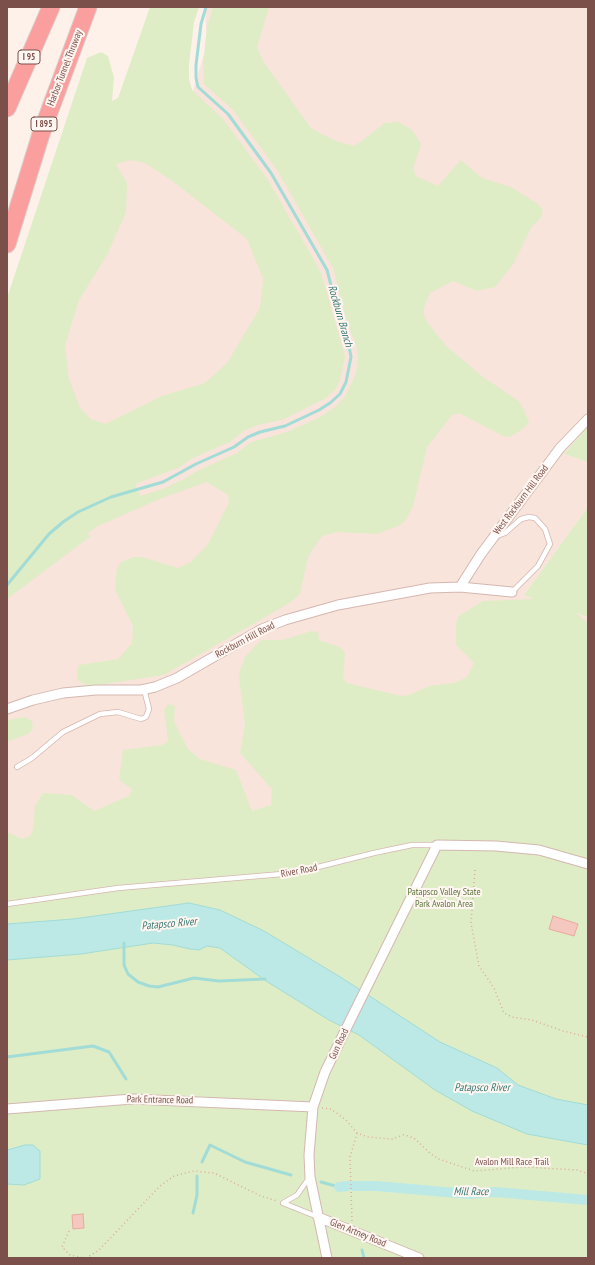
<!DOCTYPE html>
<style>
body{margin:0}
#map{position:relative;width:595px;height:1265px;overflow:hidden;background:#fef1ea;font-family:"PT Sans Narrow",sans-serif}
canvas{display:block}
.frame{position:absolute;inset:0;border:8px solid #7b504a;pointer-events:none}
</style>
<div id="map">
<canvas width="595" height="1265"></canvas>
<div class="frame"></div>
</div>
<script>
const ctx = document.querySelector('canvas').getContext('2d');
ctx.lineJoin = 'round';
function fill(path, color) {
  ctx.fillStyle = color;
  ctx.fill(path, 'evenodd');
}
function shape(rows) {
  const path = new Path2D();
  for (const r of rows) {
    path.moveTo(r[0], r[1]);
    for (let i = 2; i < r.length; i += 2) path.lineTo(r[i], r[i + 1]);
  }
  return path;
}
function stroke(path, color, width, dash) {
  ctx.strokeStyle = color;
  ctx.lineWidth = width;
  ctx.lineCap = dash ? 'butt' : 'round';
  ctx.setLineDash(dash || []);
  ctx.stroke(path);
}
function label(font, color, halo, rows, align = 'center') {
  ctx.font = font + ' "PT Sans Narrow",sans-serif';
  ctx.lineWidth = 4;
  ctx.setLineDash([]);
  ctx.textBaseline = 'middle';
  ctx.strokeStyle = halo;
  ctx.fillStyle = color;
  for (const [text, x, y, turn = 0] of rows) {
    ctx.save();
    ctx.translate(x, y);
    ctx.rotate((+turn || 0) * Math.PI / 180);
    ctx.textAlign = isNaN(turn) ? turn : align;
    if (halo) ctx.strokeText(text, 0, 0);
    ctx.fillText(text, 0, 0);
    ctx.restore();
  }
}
const residential = shape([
 [205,7,588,7,588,427,564,454,588,462,588,507,524,595,588,617,588,766,356,768,264,808,227,817,7,859,7,596,90,536,7,487,113,132,189,104,207,44]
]);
const green = shape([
 [150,7,199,7,194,23,189,64,189,79,192,90,223,119,266,177,314,260,321,273,345,357,340,380,335,390,326,398,282,420,258,425,244,431,230,442,193,458,178,468,135,484,140,496,165,488,184,479,199,470,237,453,251,442,287,432,322,416,334,408,345,397,356,373,358,357,356,345,346,318,333,268,277,170,233,110,204,84,203,65,207,26,213,7,269,7,257,47,263,61,311,128,318,132,338,142,355,146,385,123,399,122,412,130,421,144,413,169,416,176,438,186,461,160,482,178,511,187,538,204,543,210,541,217,531,228,514,263,495,287,477,291,453,281,430,293,424,307,424,315,427,322,446,346,483,377,520,402,529,422,524,428,510,437,503,436,459,413,452,415,427,447,413,506,405,521,400,525,377,534,337,532,322,536,308,556,300,594,288,604,164,675,92,686,84,684,78,680,77,672,79,665,118,659,132,643,133,626,116,592,115,585,117,569,121,562,134,557,142,557,178,568,191,562,208,544,229,503,228,495,207,482,162,498,96,527,87,534,91,536,7,599,7,298,87,58,101,52,108,56,114,78,112,101,118,98],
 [131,160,145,163,171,180,247,239,263,279,260,308,227,363,205,383,162,396,105,424,91,419,80,408,69,379,65,345,79,300,107,255,126,212,127,183,116,164],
 [587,427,588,462,564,454],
 [588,507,588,617,576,613,588,623,588,1258,7,1258,7,832,22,839,30,836,33,830,35,806,43,793,72,795,94,811,129,796,132,789,119,780,123,750,162,745,168,741,164,710,168,704,175,706,174,721,188,749,200,759,236,770,252,811,271,805,272,789,240,753,245,725,239,678,240,670,245,657,261,640,283,640,311,631,318,632,319,640,340,647,345,653,343,678,347,683,401,696,409,695,430,686,454,683,467,677,474,663,456,645,456,623,459,616,483,601,534,599,524,595],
 [26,717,32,721,33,729,28,734,7,742,7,720]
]);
const water = shape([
 [189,903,220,910,264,931,342,978,440,1042,497,1068,518,1085,556,1099,588,1105,588,1145,527,1134,472,1111,435,1090,359,1035,329,1020,266,981,220,948,207,946,199,950,190,949,173,945,153,943,81,954,7,960,7,924,73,919,189,903],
 [25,1145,33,1145,40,1151,40,1179,24,1185,7,1184,7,1150,25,1145]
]);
const stream = shape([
 [7,585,49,534,63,522,78,512,111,497,163,482,196,464,234,447,248,437,260,432,285,426,319,410,330,403,340,394,346,382,351,357,349,346,340,320,327,270,271,173,228,114,198,87,196,78,196,65,201,24,206,7],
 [124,943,124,965,128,974,138,982,149,986,158,987,194,978,219,981,265,979],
 [7,1057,93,1046,109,1052,126,1079],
 [202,1162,210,1145,245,1162,291,1175],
 [321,1182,339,1187],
 [193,1213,197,1195,197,1176],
 [362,1250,364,1258]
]);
const canal = shape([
 [354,1186,376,1186,468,1194,495,1192,588,1200],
 [339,1187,348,1186]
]);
const building = shape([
 [553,916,578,924,574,936,549,929,553,916],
 [83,1214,84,1228,73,1229,72,1215,83,1214]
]);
const path = shape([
 [475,870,471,923,479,966,494,988,504,1013,512,1017,532,1020,563,1031,588,1037],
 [322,1108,331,1109,346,1120,357,1133,368,1137,392,1139,403,1135,409,1136,415,1139,431,1154,439,1159,474,1171,523,1167,578,1170,588,1174],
 [352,1221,350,1157,357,1133],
 [69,1231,62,1247,70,1255,84,1258],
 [86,1258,98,1251,160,1186,174,1176,194,1171,214,1173,261,1196,277,1201]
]);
const lane = shape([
 [497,536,505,533,521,519,529,517,535,518,545,529,550,544,538,566,512,592],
 [17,767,32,758,63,732,100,714,118,712,141,719,146,717,149,709,144,689],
 [7,904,118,888,294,873,374,853,412,845,437,845],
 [309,1178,297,1195,283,1203,318,1217]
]);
const street = shape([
 [460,587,481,554,560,448,588,419],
 [7,709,33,700,63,693,96,690,141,690,155,687,177,678,262,629,285,620,338,605,430,588,460,587,512,592],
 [7,1109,132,1099,313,1107],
 [318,1217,419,1258],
 [327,1258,310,1177,309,1155,313,1107,325,1072,342,1037,437,845,496,846,539,850,588,864]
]);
const highway = shape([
 [7,108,51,7],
 [7,244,41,134,88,7]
]);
const shields = [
 [29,57,22],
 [44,124,26]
];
const shieldNames = [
 ["I 95",29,57],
 ["I 895",44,124]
];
const streetNames = [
 ["Harbor Tunnel Thruway",65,68,-69],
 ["West Rockburn Hill Road",521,500,-53],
 ["Rockburn Hill Road",245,640,-28],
 ["River Road",299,871,-11],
 ["Gun Road",339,1044,-65],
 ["Park Entrance Road",160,1100,1],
 ["Avalon Mill Race Trail",512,1162],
 ["Glen Artney Road",358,1233,22]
];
const parkNames = [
 ["Patapsco Valley State",444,892],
 ["Park Avalon Area",444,904]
];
const waterNames = [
 ["Rockburn Branch",340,316,74],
 ["Patapsco River",169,924,-5],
 ["Patapsco River",482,1088],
 ["Mill Race",471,1192]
];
fill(residential, '#f8e4da');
fill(green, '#dfedc6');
fill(water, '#bce9e5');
stroke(water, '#a1dcd7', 1);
stroke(stream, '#a1dcd7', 3);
stroke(canal, '#bce9e5', 10);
fill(building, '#f5c8bf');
stroke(building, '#e9a99f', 1);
stroke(lane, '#d4b7b0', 6);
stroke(street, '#d4b7b0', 11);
stroke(highway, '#dacecc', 19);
stroke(path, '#dbaaa1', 1.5, [1, 3]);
stroke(lane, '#fff', 4.5);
stroke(street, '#fff', 9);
stroke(highway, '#fb9f9e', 17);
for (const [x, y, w] of shields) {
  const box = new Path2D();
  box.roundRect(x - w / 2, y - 7, w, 14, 3);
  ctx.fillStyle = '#fff6f1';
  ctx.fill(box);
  stroke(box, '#7b504a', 1);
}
label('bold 9px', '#7b504a', null, shieldNames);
label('10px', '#7b504a', '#fff6f1', streetNames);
label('10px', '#5b753c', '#fff6f1', parkNames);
label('italic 11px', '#3a7974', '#fff6f1', waterNames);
</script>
